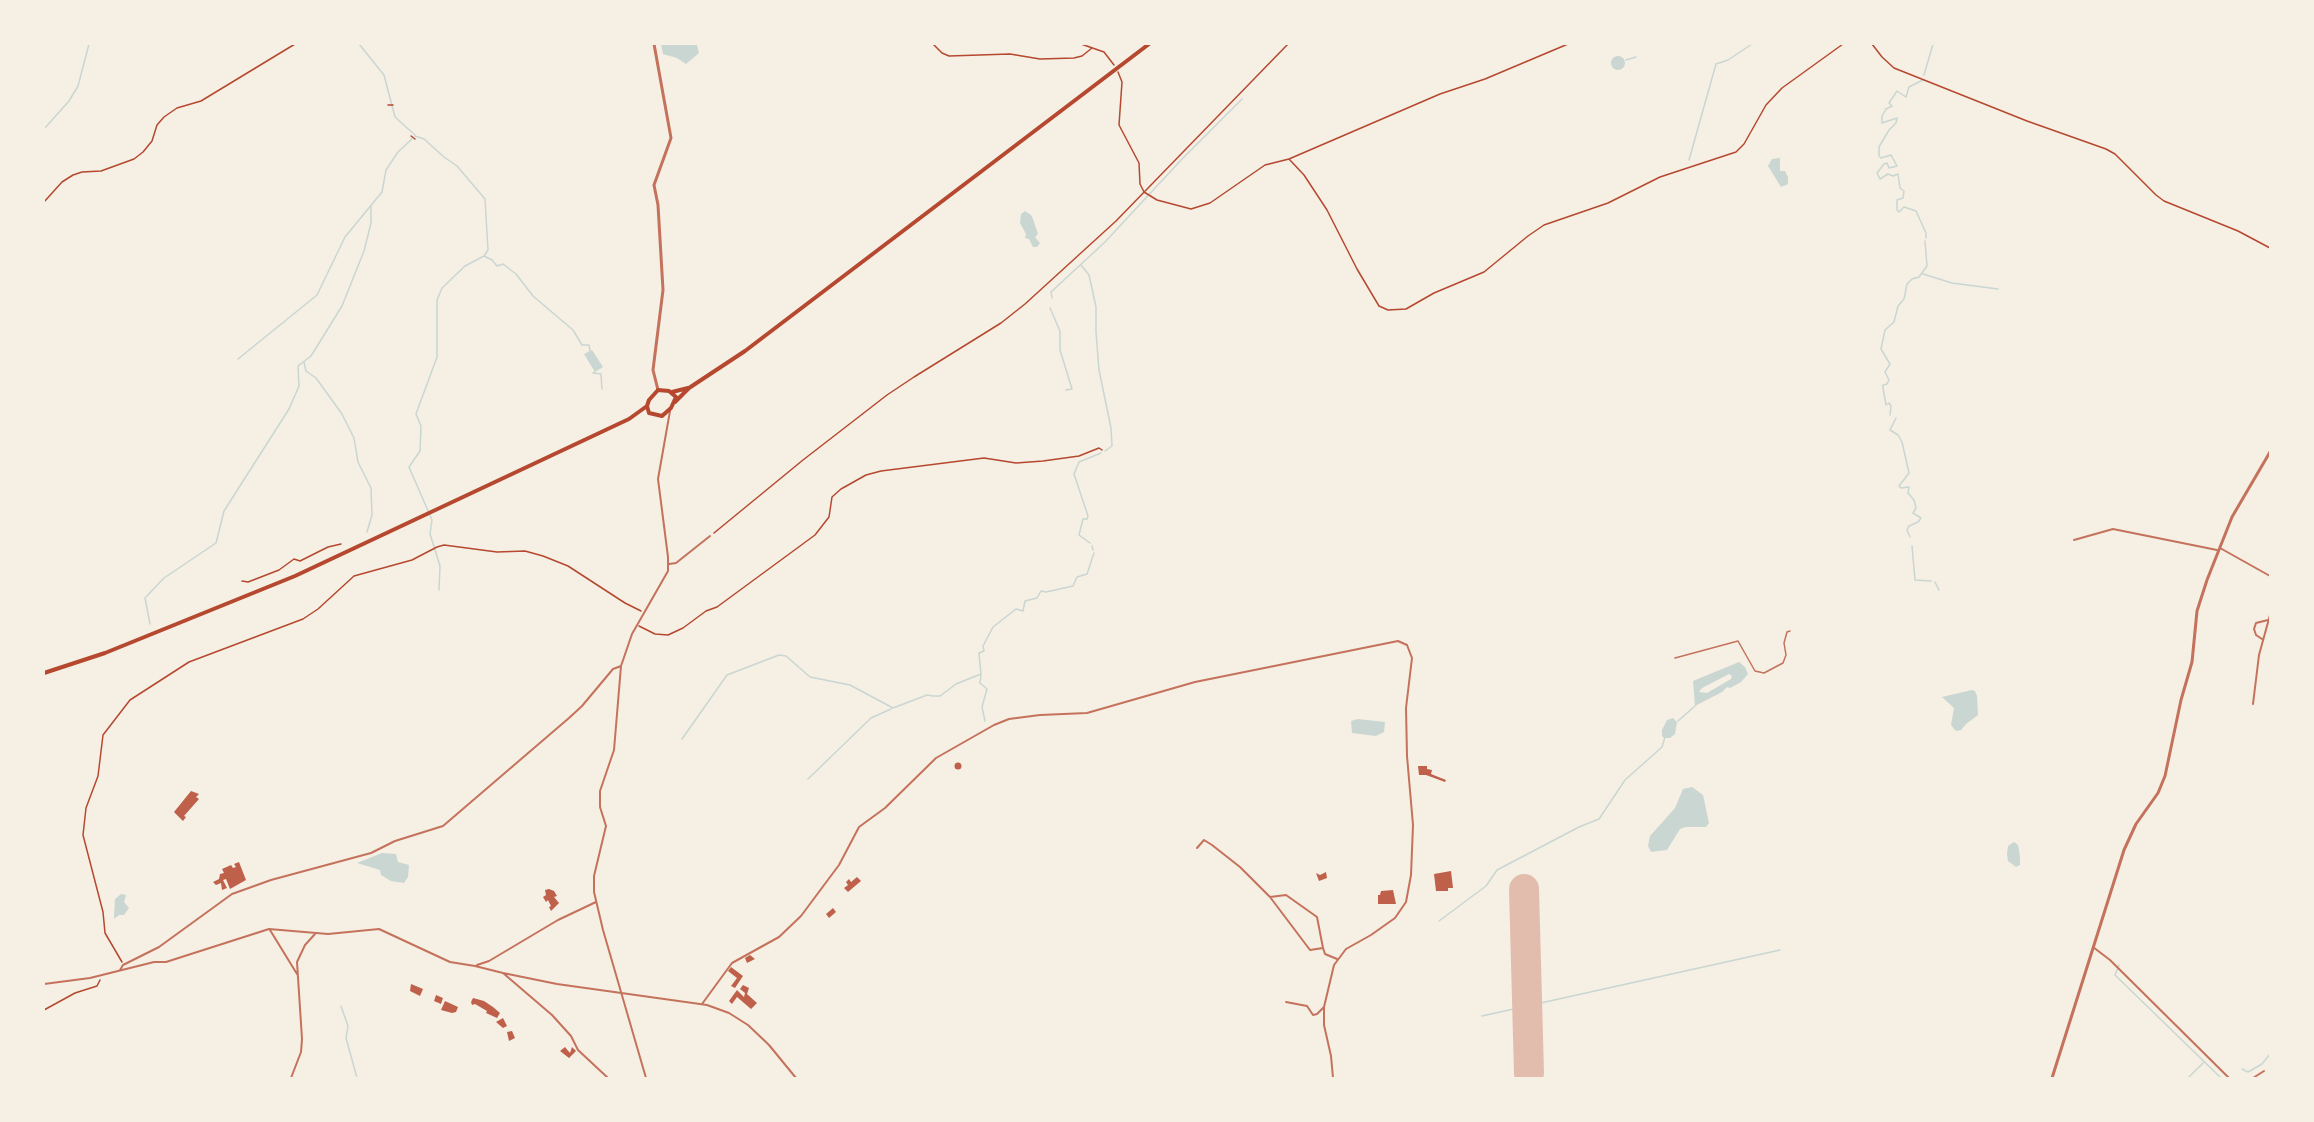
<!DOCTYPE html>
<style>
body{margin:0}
#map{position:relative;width:2314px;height:1122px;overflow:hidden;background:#f6efe4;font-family:"Alegreya Sans",sans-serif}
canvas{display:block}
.frame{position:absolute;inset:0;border:45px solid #f6efe4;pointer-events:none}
</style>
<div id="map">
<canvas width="2314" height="1122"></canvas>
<div class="frame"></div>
</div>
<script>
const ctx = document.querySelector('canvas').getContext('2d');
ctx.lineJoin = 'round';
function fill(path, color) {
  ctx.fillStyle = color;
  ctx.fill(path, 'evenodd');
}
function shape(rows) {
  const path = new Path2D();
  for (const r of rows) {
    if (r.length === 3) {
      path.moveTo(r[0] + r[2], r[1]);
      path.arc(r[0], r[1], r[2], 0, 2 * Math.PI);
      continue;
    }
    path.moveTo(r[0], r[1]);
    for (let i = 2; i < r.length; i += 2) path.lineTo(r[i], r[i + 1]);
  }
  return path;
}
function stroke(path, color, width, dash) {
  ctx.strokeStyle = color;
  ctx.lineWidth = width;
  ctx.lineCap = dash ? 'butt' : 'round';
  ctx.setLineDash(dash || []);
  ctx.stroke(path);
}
const water = shape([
 [661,44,692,44,697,45,699,53,686,64,677,58,663,54],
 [1618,63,7],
 [1780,158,1780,171,1785,171,1788,177,1788,184,1781,187,1768,166,1772,159],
 [1025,211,1031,215,1033,219,1038,234,1035,237,1040,243,1037,247,1033,247,1029,239,1025,238,1026,234,1020,223,1021,214],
 [592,350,603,367,595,372,584,354],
 [1739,662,1745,667,1748,674,1741,682,1730,688,1727,687,1722,692,1695,706,1693,681],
 [1729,674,1732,676,1731,679,1707,693,1699,692,1702,688],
 [1972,690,1975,691,1977,696,1978,715,1966,724,1961,730,1956,731,1951,725,1954,708,1942,697],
 [1673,718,1677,722,1675,734,1670,738,1664,738,1662,736,1662,730,1667,720],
 [1358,719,1385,722,1384,732,1376,736,1352,733,1351,721],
 [1692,787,1703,795,1709,823,1706,827,1686,827,1680,829,1667,850,1651,852,1648,846,1650,836,1675,808,1683,789],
 [2014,842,2018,845,2020,856,2020,865,2016,867,2008,861,2007,854,2008,846],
 [382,853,396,854,398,862,409,865,408,877,404,883,391,881,381,875,380,870,357,863],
 [121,894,126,895,124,902,129,908,124,915,119,915,114,919,115,899]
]);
const stream = shape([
 [359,44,384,75,395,117,415,135],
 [1626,60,1636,57],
 [1924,75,1933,44],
 [1923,80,1909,87,1906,97,1897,91,1889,103,1892,106,1886,109,1882,116,1882,123,1897,118,1896,123,1889,130,1879,147,1879,156,1881,158,1891,155,1897,166,1889,168,1887,163,1884,164,1877,173,1880,179,1888,174,1893,176,1898,174,1900,188,1904,191,1903,198,1897,200,1897,210,1899,212,1904,207,1916,211,1926,233,1926,238],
 [44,129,69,101,78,86,89,44],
 [415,136,424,139,444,157,457,166,485,199,488,250,484,256,465,266,442,288,437,300,437,357,416,414,421,426,420,451,409,467,432,520,430,534,440,566,439,590],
 [1689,160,1716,64,1728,60,1752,44],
 [484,256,492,260,497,266,503,264,516,274,533,296,573,330,582,345,589,345,590,351],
 [1081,265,1089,275,1096,307,1096,332,1099,370,1111,428,1112,446,1105,451],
 [1923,274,1952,283,1998,289],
 [1052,298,1051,292,1105,242,1182,159,1242,99],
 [1050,308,1060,331,1060,350,1072,389,1066,390],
 [238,359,317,295,345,237,382,192,386,170,398,152,412,139],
 [304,362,306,371,316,378,342,414,354,438,358,462,371,488,372,515,367,532],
 [595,372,593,373,601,374,602,389],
 [1890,415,1891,406,1889,403,1886,405,1883,388,1883,385,1887,384,1889,380,1885,372,1890,364,1881,349,1885,330,1894,322,1898,306,1904,299,1907,284,1912,279,1919,277,1927,266,1925,241],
 [1896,418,1890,430,1898,435,1902,442,1909,473,1899,486,1901,488,1909,487,1908,493,1914,500,1916,508,1913,513,1921,518,1918,522,1909,526,1907,530,1910,537],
 [1090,543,1079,535,1083,519,1087,519,1088,516,1074,474,1079,462,1101,453],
 [1092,546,1093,550],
 [1912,546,1915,580,1931,581],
 [1935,582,1939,590],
 [150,624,145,598,164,578,216,543,224,511,289,409,299,386,298,366,311,356,342,306,364,251,371,223,371,205],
 [993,627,1016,609,1023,611,1025,601,1037,598,1041,591,1046,592,1073,586,1077,577,1087,574,1094,553],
 [981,675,980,683,987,689,982,707,985,721],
 [934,696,940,696,956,684,981,674,979,653,984,651,983,646,993,627],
 [1678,721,1695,706],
 [682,739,727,675,779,655,786,656,810,677,850,685,893,708,927,695,933,696],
 [808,779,871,718,891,709],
 [1439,921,1486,886,1497,870,1579,827,1599,819,1625,780,1662,747,1665,737],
 [2119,965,2115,975,2221,1078],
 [341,1006,348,1026,346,1038,357,1078],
 [1482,1016,1780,950],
 [2242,1069,2248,1072,2262,1064,2270,1054],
 [2188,1078,2204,1062]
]);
const runway = shape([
 [1524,889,1529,1073]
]);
const building = shape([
 [958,766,3.5],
 [1418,766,1427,766,1427,769,1432,770,1431,774,1446,780,1445,782,1426,775,1419,775],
 [191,791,199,794,196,797,199,799,184,816,186,817,183,821,174,812],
 [239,862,246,880,230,889,226,879,223,880,227,888,222,890,221,883,216,885,213,882,219,879,220,874,224,873,222,869,231,865,233,868,236,867,234,864],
 [1451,871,1453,888,1448,888,1448,891,1436,891,1434,874],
 [1326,872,1327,878,1319,881,1316,873,1320,875],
 [857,877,861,881,848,892,844,888,848,885,846,882,849,879,851,882],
 [549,889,554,891,557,896,554,897,559,903,551,911,549,907,551,906,548,900,546,902,543,897,546,895,545,890],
 [1393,890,1396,904,1378,904,1378,895,1380,895,1381,891],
 [833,908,836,912,829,918,826,914],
 [750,955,755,959,747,963,745,958],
 [731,967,743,976,735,988,731,986,737,978,728,971],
 [411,984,423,989,420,996,410,991],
 [743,985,749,988,747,994,757,1003,751,1009,737,997,732,1004,729,1001,737,990,744,997,745,993,740,989],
 [436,995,443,998,441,1004,434,1001],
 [473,998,484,1001,493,1007,500,1013,497,1018,486,1013,487,1011,475,1004,472,1005,471,1002],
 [445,1001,458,1007,456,1012,452,1013,441,1010],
 [503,1018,507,1026,503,1028,496,1022],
 [512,1031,515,1038,509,1041,507,1032],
 [565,1047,570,1053,572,1047,576,1051,569,1058,560,1051]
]);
const path = shape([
 [933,44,942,53,949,56,1010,54,1040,59,1074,58,1082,56,1092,48],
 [1081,44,1104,52,1114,65],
 [1872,44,1882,57,1894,68,2027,121,2106,149,2115,154,2156,195,2164,201,2238,231,2270,248],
 [1118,72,1122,82,1119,125,1139,163,1140,184,1144,192,1157,200,1191,209,1210,203,1265,165,1289,159,1440,94,1485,79,1568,44],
 [388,105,393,105],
 [411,136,415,139],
 [1289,159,1304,175,1327,210,1357,269,1379,306,1388,310,1406,309,1434,293,1484,272,1528,236,1544,225,1608,203,1660,177,1736,152,1744,144,1766,105,1782,88,1843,44],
 [44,202,62,182,73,175,82,172,101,171,134,159,143,152,152,141,157,125,164,117,177,108,201,101,295,44],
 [714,533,803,460,887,395,914,377,1001,323,1025,304,1116,221,1288,44],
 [242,581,248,582,261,577,279,570,294,559,300,561,328,547,341,544],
 [639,626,655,634,668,635,683,628,706,611,717,607,815,535,829,517,832,497,841,489,866,475,881,471,984,458,1016,463,1043,461,1079,456,1099,448,1102,450],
 [122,962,105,933,103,912,83,835,86,808,98,776,103,735,130,700,189,662,303,619,318,609,354,576,412,560,437,547,444,545,497,552,525,551,543,556,568,566,625,603,641,611],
 [44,1010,75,993,97,986,100,980]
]);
const service = shape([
 [1675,658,1738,641,1755,671,1764,673,1783,663,1786,655,1784,643,1787,632,1790,631]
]);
const minor = shape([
 [2074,540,2113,529,2217,550],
 [2220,548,2270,576],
 [669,564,676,563,710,536],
 [2262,639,2256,635,2254,629,2256,623,2268,620],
 [2253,704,2259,655,2270,615],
 [1197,848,1204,840,1212,845,1240,867,1270,897,1310,950,1323,948,1325,954,1337,959],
 [1270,897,1286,895,1317,917,1323,948],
 [270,930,297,974],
 [2093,947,2110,960,2229,1078],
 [477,965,489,961,558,920,596,902],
 [120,970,123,965,159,947,232,894,271,880,371,853,395,841,443,826,569,718,582,706,613,669,621,666],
 [503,973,557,984,707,1005,729,1013,748,1025,769,1045,796,1078],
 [44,984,90,978,154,962,166,962,269,929,328,934,379,929,450,962,475,966,503,973,552,1015,571,1036,578,1050,608,1078],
 [1286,1002,1307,1006,1313,1015,1317,1014,1324,1007],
 [702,1004,732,963,779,937,801,916,839,865,859,827,885,808,936,758,994,725,1009,719,1040,715,1087,713,1195,682,1398,641,1407,645,1412,658,1406,708,1407,756,1413,825,1411,875,1406,902,1395,918,1371,935,1346,949,1334,965,1324,1007,1324,1025,1331,1056,1333,1078],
 [291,1078,301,1052,302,1039,297,962,305,945,315,934],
 [646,1078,603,930,594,892,594,876,606,826,600,807,600,791,614,750,621,666,632,634,668,571,668,557,658,479,670,411],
 [2253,1078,2264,1071]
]);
const tertiary = shape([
 [654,44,671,138,654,185,658,205,663,290,653,370,658,390],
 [2052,1078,2124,850,2136,824,2158,793,2165,776,2181,700,2192,662,2197,611,2207,580,2232,517,2270,452]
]);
const primary = shape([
 [658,390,669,391,676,397,671,408,662,416,649,413,647,406,649,400,658,390],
 [672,392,688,388],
 [675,402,689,388,745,351,1149,44],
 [44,673,105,653,295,576,629,419,647,406]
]);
fill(water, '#c9d6d2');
stroke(stream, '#c9d6d2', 1.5);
stroke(runway, '#e2bdae', 30);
fill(building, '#bf614a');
stroke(path, '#b5482f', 1.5);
stroke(service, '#c5725c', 1.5);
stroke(minor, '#c5725c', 2);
stroke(tertiary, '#c5725c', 3);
stroke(primary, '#b5482f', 4);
</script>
